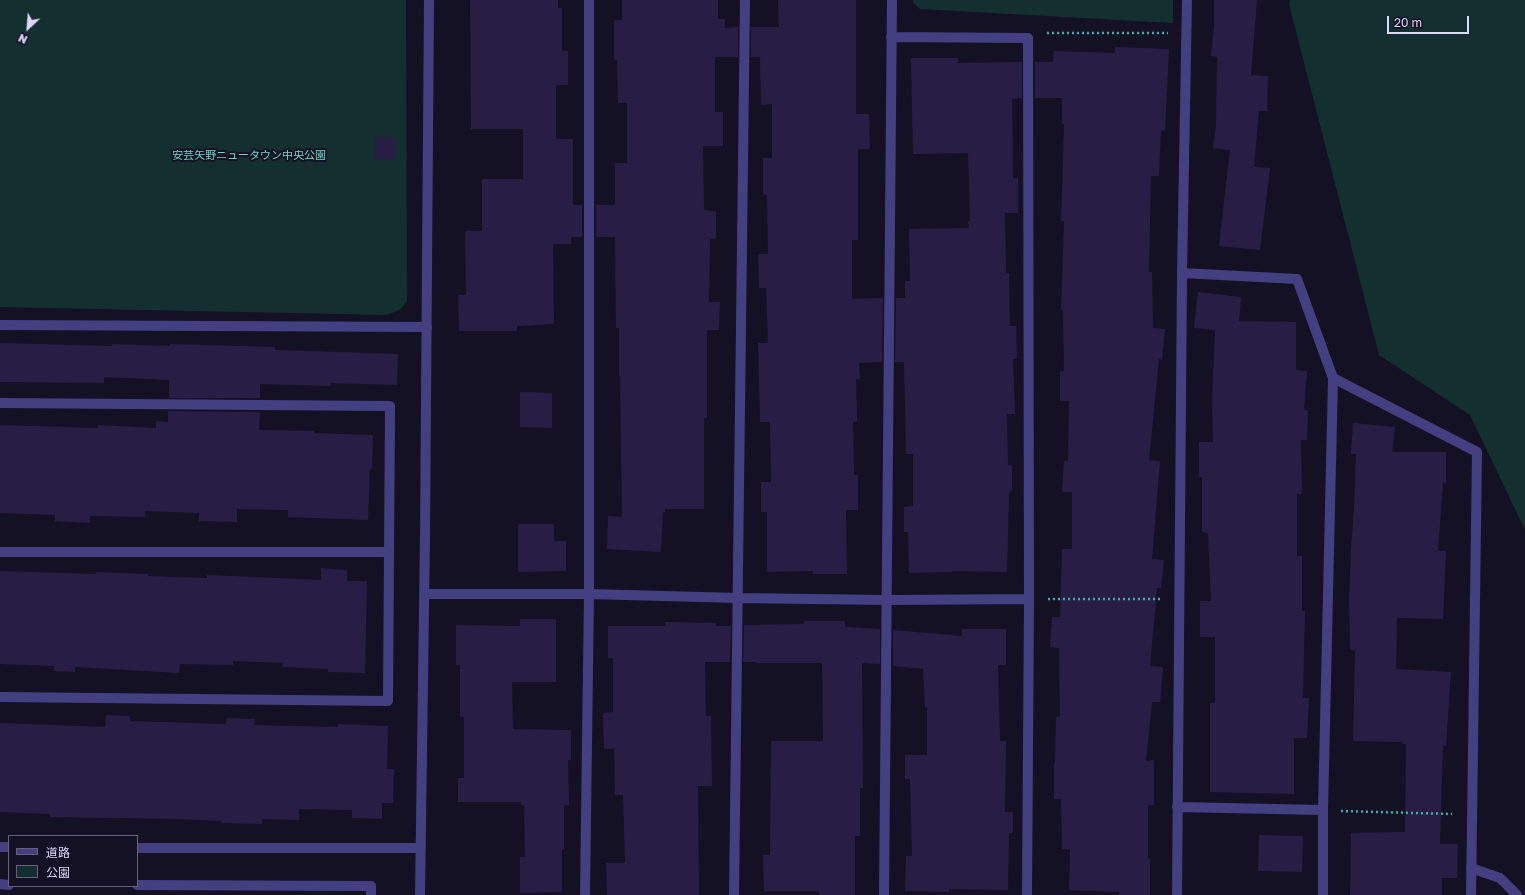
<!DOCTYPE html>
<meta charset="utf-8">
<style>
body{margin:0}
#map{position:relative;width:1525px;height:895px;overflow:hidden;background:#151125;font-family:"Golos Text","Noto Sans JP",sans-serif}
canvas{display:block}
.legend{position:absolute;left:8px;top:835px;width:130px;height:52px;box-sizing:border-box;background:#151125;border:1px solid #65617b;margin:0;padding:5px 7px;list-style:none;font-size:12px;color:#ddd8fc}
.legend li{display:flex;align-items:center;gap:8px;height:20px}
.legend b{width:20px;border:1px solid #65617b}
.north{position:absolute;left:8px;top:8px;width:40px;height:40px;-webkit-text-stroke:3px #151125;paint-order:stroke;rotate:206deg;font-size:11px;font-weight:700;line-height:16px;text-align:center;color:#ddd8fc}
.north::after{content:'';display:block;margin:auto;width:14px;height:18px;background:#ddd8fc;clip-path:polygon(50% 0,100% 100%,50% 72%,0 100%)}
.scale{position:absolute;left:1387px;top:16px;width:82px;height:18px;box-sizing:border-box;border:2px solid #ddd8fc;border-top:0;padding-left:5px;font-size:12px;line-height:14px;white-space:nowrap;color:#ddd8fc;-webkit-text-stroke:3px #151125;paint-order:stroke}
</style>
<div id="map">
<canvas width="1525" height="895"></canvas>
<ul class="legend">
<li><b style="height:5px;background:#443f81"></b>道路</li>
<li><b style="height:11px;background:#142f2f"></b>公園</li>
</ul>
<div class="north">N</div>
<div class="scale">20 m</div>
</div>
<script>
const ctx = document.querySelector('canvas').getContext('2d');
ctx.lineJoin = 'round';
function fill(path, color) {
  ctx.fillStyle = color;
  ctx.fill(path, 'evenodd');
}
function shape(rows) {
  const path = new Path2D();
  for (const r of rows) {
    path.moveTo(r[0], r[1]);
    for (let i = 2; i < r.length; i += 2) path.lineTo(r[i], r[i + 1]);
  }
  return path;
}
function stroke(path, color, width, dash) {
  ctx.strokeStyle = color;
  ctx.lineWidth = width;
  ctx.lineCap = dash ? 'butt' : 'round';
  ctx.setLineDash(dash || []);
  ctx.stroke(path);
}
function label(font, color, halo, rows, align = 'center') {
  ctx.font = font + ' "Golos Text","Noto Sans JP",sans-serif';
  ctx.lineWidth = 4;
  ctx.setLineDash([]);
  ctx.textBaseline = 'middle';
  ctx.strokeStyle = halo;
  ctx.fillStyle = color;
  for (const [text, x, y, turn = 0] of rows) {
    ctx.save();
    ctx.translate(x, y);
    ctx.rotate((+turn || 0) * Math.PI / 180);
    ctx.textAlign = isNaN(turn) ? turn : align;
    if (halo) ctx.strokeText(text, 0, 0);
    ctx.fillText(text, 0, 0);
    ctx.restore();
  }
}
const green = shape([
 [0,0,406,0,407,301,401,309,387,315,0,307],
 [913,0,1173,0,1173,23,920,9,913,2],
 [1290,0,1525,0,1525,530,1470,415,1379,355,1289,4]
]);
const building = shape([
 [470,0,558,0,558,8,562,8,562,51,568,51,568,85,556,85,556,139,573,139,573,205,582,205,582,237,571,237,571,244,553,244,554,324,517,326,517,331,459,331,458,295,466,295,465,231,482,231,482,179,523,179,523,129,471,129],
 [622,0,718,0,718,19,725,19,725,28,738,27,738,57,715,57,715,112,723,112,723,146,703,146,704,210,716,211,716,239,710,239,709,302,720,302,719,330,707,330,707,418,704,418,704,509,665,509,665,512,663,512,661,552,607,549,608,516,622,517,620,376,619,376,619,328,616,328,615,237,596,237,596,205,615,205,615,163,627,163,627,103,618,103,617,60,614,60,614,20,622,20],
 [778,0,856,0,856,114,869,114,870,149,858,149,858,240,852,240,852,299,883,298,882,362,859,363,860,379,856,379,857,422,853,422,854,475,858,475,858,510,846,510,847,574,813,574,813,571,767,572,767,512,761,512,761,482,771,482,770,422,760,422,758,343,768,343,766,288,759,288,758,254,768,254,767,195,763,195,763,158,772,158,772,104,761,105,760,57,751,57,751,27,779,27],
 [1214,0,1257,0,1251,75,1268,76,1267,111,1259,111,1254,167,1270,168,1260,250,1219,246,1230,150,1213,148,1216,125,1217,57,1211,56,1214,27],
 [1115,47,1169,49,1165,131,1161,130,1159,176,1151,176,1149,272,1152,272,1153,328,1165,329,1162,360,1159,359,1149,460,1160,461,1152,559,1164,560,1161,588,1157,588,1150,666,1163,667,1160,702,1152,702,1146,761,1154,760,1154,805,1148,805,1148,859,1150,859,1150,895,1119,895,1119,892,1069,890,1070,849,1062,849,1061,799,1054,799,1054,763,1055,763,1056,717,1060,717,1059,648,1050,647,1052,617,1060,617,1062,549,1072,549,1072,492,1062,492,1064,461,1068,461,1069,401,1060,401,1060,371,1064,371,1063,311,1061,310,1064,221,1061,221,1064,124,1062,124,1062,98,1035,98,1035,62,1053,62,1054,51,1115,53],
 [911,58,958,58,958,63,1022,62,1022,98,1012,99,1013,178,1018,178,1018,213,1005,213,1006,273,1009,273,1010,326,1016,326,1017,359,1013,359,1015,414,1007,414,1008,465,1012,465,1012,491,1009,492,1007,572,952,571,952,572,909,573,908,532,904,532,904,507,913,506,913,454,906,454,904,362,895,362,896,298,905,298,905,281,910,281,909,229,969,228,968,221,970,221,968,153,913,154],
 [376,136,397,138,395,160,374,159],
 [1198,292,1241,297,1239,321,1296,322,1296,370,1307,371,1304,410,1308,410,1307,440,1301,440,1302,494,1297,494,1297,556,1302,556,1302,611,1305,611,1303,698,1309,698,1307,738,1294,738,1294,794,1210,792,1210,703,1215,703,1215,637,1200,637,1200,601,1211,601,1208,533,1202,532,1202,477,1199,477,1199,442,1213,442,1212,398,1215,330,1194,328],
 [0,343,112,346,112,344,170,346,170,344,275,347,275,350,398,354,397,385,331,383,331,386,260,384,260,398,169,398,169,380,104,377,104,383,0,382],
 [520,392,552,393,552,428,520,427],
 [168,411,260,412,259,430,314,431,314,433,373,435,372,469,370,468,368,520,288,517,288,510,237,509,237,522,199,521,199,513,145,511,145,517,90,516,90,523,55,521,55,515,0,513,0,425,98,428,98,425,156,428,156,421,168,422],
 [1353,423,1395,427,1392,452,1446,452,1446,483,1443,483,1438,551,1446,551,1443,619,1397,618,1396,669,1451,672,1446,746,1443,746,1440,844,1458,844,1457,878,1442,878,1442,895,1350,895,1351,833,1405,832,1406,744,1402,744,1403,742,1353,741,1355,650,1350,650,1349,601,1351,550,1354,507,1356,454,1351,454],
 [518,524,554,524,554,541,566,541,566,571,518,572],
 [321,568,347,570,347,581,367,581,365,673,328,672,328,669,282,667,283,663,233,661,233,665,180,664,179,673,75,667,75,672,54,671,54,666,0,664,0,571,96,574,96,572,148,574,148,576,207,578,207,575,321,580],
 [520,619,556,619,556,682,512,682,513,729,571,730,571,760,568,760,569,805,564,805,564,849,562,849,562,892,520,893,520,857,525,857,524,805,521,805,521,802,458,802,458,778,464,778,464,717,460,717,460,665,456,665,456,625,520,626],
 [804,621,845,621,845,627,880,629,880,664,862,663,863,788,860,788,860,836,855,836,855,895,819,895,819,891,764,891,763,855,770,855,771,741,823,741,822,663,756,663,756,662,743,662,744,625,804,624],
 [665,622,716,623,716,626,731,626,730,662,705,662,706,716,711,716,712,786,698,786,699,895,607,895,606,863,625,863,623,795,615,795,614,749,604,749,603,713,613,712,613,658,608,658,608,626,665,626],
 [962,629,1006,629,1006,665,998,665,1000,741,1006,741,1005,812,1013,812,1013,833,1009,833,1008,890,949,889,949,892,905,891,906,856,912,856,910,779,905,779,905,755,927,755,927,707,925,708,923,669,893,666,893,630,962,636],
 [106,715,130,716,130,721,226,724,227,718,255,719,254,725,338,727,338,724,388,726,387,769,394,769,393,803,382,803,382,819,352,818,352,810,299,809,299,820,262,819,262,824,221,823,221,821,178,819,50,817,50,814,0,812,0,723,105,727],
 [1259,835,1303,836,1302,872,1258,871]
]);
const path = shape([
 [1047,33,1168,33],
 [1048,599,1161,599],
 [1341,811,1452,814]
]);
const minor = shape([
 [891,37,1028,38,1029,599,1027,895],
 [1182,273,1297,279,1333,378,1477,452,1471,895],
 [0,325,427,327],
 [0,403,390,406,388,701,0,697],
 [0,552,388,552],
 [425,594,589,594,738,598,887,600,1029,599],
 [1177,807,1323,810],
 [0,847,9,847],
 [137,848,420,848],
 [1471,868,1500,878,1517,895],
 [0,884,9,885],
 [137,885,371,886,371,895],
 [585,895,589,594,589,0],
 [734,895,745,0],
 [884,895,892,0],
 [1177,895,1182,273,1187,0],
 [1323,895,1323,810,1333,378]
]);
const tertiary = shape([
 [420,895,425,536,429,0]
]);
const parkNames = [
 ["安芸矢野ニュータウン中央公園",249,156]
];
fill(green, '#142f2f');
fill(building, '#281e45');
stroke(path, '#38b0ae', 2.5, [2, 3]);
stroke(minor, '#443f81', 10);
stroke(tertiary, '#443f81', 10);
label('11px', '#68d8c1', '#151125', parkNames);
</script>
